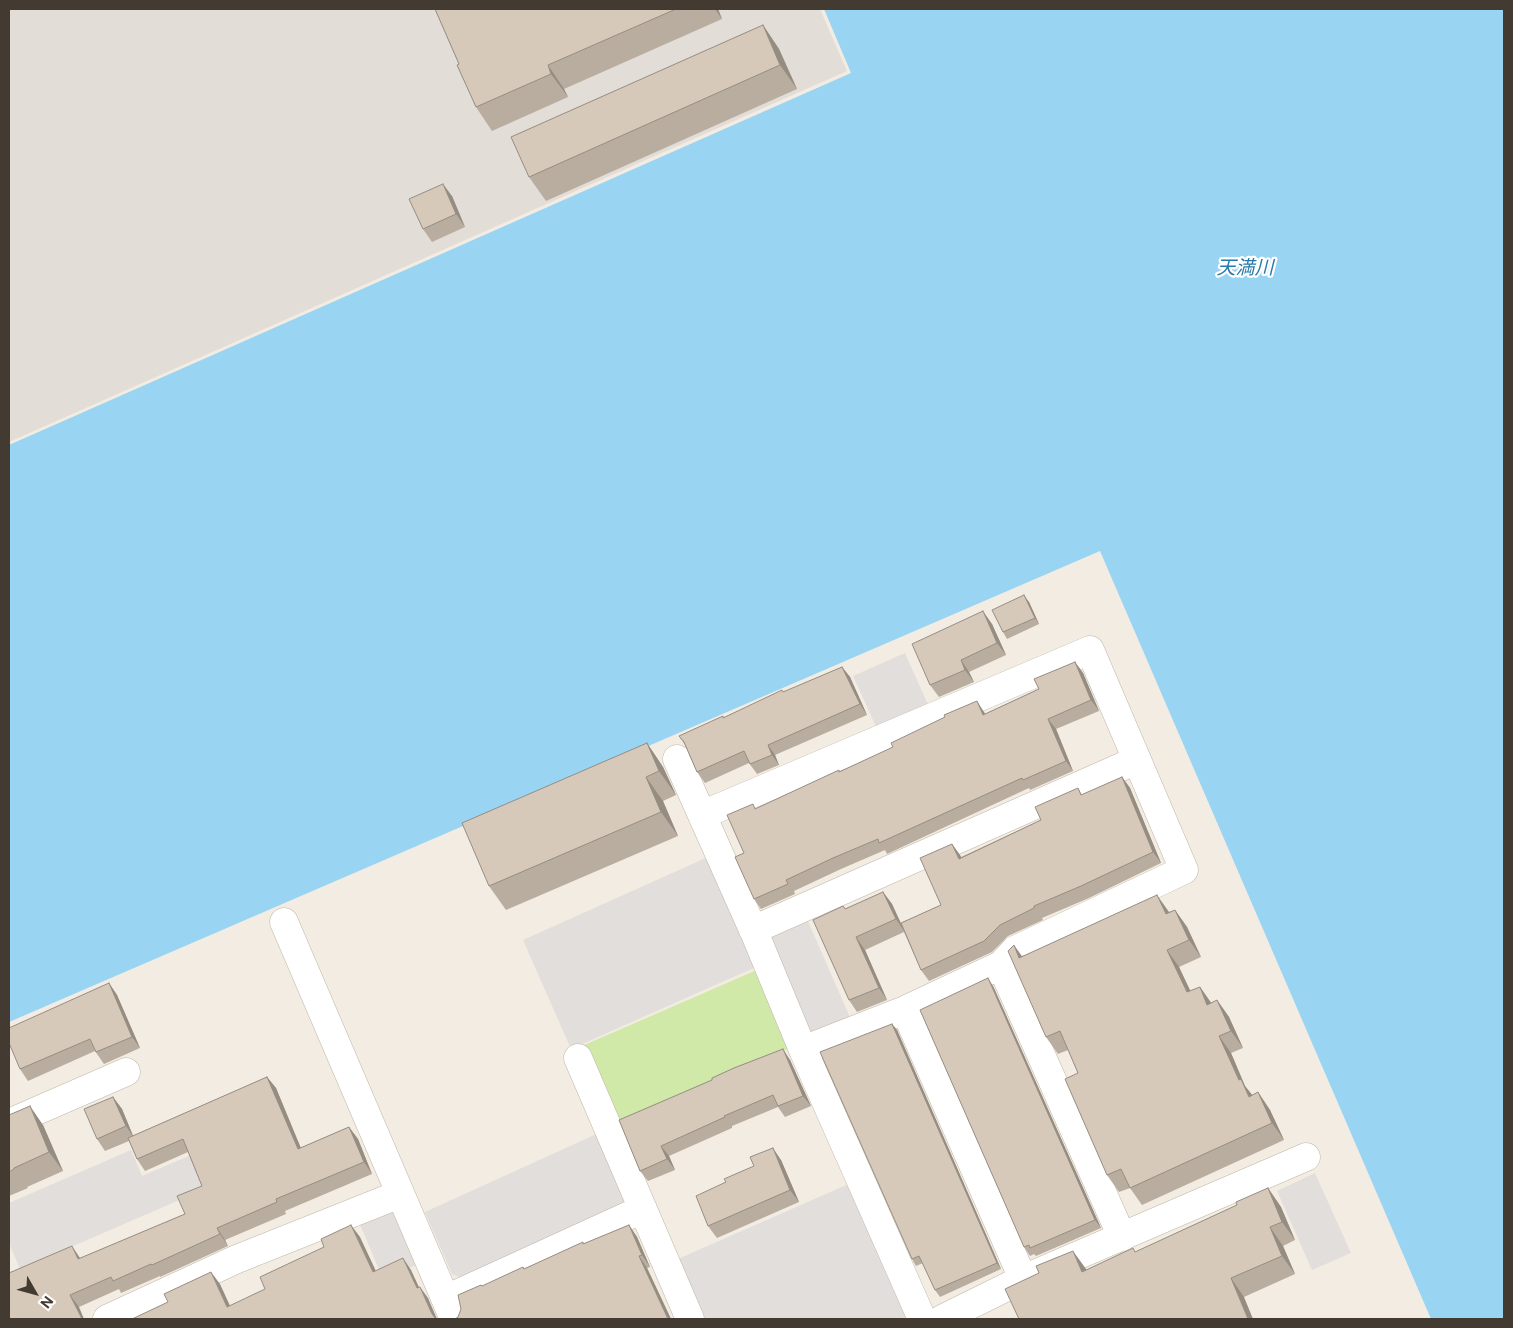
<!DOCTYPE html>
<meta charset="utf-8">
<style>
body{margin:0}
#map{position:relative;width:1513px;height:1328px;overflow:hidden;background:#f2ece2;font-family:"Public Sans",sans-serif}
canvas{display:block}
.frame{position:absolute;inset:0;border:10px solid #433b32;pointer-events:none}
.north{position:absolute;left:10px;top:1268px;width:50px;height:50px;-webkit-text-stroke:4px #fff;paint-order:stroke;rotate:128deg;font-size:14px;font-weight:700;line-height:20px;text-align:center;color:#433b32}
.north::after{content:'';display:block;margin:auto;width:18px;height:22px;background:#433b32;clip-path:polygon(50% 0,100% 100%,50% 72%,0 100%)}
</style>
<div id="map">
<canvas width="1513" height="1328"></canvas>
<div class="frame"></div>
<div class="north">N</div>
</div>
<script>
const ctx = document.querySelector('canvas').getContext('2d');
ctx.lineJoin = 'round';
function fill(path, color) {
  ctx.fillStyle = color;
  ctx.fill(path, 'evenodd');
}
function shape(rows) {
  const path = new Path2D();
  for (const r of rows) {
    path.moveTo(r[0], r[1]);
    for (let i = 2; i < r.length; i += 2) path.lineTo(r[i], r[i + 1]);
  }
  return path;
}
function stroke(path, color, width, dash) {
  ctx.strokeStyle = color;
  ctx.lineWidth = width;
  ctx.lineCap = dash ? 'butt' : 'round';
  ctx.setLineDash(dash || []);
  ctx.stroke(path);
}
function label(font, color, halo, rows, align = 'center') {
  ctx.font = font + ' "Public Sans","Noto Sans JP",sans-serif';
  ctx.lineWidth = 4.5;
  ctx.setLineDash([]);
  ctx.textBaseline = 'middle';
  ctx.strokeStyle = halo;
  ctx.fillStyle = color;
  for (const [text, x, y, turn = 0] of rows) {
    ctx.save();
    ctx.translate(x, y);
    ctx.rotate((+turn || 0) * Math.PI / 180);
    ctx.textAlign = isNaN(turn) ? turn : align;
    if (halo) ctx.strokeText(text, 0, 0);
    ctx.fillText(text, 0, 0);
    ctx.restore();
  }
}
const industrial = shape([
 [9,9,820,9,847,71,9,442]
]);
const green = shape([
 [759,969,792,1047,615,1125,582,1046]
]);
const parking = shape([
 [905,653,929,707,878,731,853,676],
 [708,857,756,967,571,1049,523,940],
 [807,919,852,1022,820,1036,803,1031,767,950,773,935],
 [601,1132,629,1194,624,1206,464,1279,452,1274,425,1212],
 [131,1150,142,1176,191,1155,205,1189,20,1269,9,1243,9,1203],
 [1315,1173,1351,1253,1312,1270,1277,1191],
 [851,1183,909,1317,903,1319,696,1319,671,1262],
 [393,1199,421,1263,383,1279,356,1215]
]);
const water = shape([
 [824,9,1504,9,1504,1319,1431,1319,1100,551,9,1022,9,445,851,73]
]);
const street = shape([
 [677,759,755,934,803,1050,922,1319],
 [702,815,1090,650,1184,870,1015,950,1001,965],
 [284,922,454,1319],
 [753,930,1137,760],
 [905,1010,1023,1279],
 [803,1050,905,1010,1001,965,1122,1237],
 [578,1058,690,1319],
 [9,1123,126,1072],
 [446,1299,643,1209],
 [107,1319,237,1259,400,1194],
 [942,1319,1023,1279,1306,1157]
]);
const wall = shape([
 [435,9,718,9,722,19,564,89,568,97,492,131,476,107,459,64],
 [763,25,779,49,797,89,546,201,529,177],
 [452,196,465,227,432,242,423,229],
 [1029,602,1039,624,1007,639,1003,632],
 [992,624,1006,655,969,672,974,682,939,697,930,685],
 [1075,662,1083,673,1099,711,1056,729,1073,771,1030,790,1029,788,887,854,885,850,841,869,794,891,795,894,761,909,754,899,744,853,756,809,840,771,984,712,985,714,1039,689],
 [842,667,850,677,867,715,775,755,779,765,757,774,749,763,705,783,697,772,685,745,679,736,784,692],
 [647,743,663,767,676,795,663,801,678,836,506,910,489,886],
 [1122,777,1130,788,1161,863,1089,898,1042,918,1043,920,1008,936,992,952,929,981,921,970,904,932,865,950,887,1000,857,1012,849,1000,843,906,845,909,883,892,892,904,901,923,941,905,952,844,961,857,1041,820,1078,788,1082,795],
 [1175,910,1187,927,1201,957,1179,967,1190,991,1200,987,1211,1003,1217,1000,1229,1017,1243,1048,1231,1053,1245,1086,1252,1095,1258,1092,1270,1110,1284,1140,1142,1205,1130,1188,1119,1192,1107,1175,1078,1073,1068,1050,1058,1054,1046,1037,1022,956],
 [109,983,117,995,140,1048,104,1064,95,1051,28,1081,20,1069],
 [993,986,1101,1228,1036,1256,1034,1254,1030,1256,1024,1247],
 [892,1024,897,1030,1001,1269,940,1297,935,1290,923,1263,916,1266,912,1259],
 [790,1060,811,1106,785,1117,778,1107,732,1126,732,1128,669,1156,675,1170,648,1181,640,1171,619,1120],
 [267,1077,276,1088,301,1148,349,1127,358,1139,372,1174,285,1211,286,1214,225,1240,228,1246,160,1277,160,1276,121,1293,119,1289,79,1307,11,1272,81,1258,185,1214,202,1186,188,1152,145,1171,137,1159,129,1141,105,1151,97,1139,113,1097,122,1109,133,1136],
 [9,1115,43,1125,63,1171,27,1187,28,1188,9,1196],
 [781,1160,799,1202,717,1238,708,1226],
 [1268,1188,1281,1207,1295,1240,1283,1246,1295,1274,1244,1297,1086,1270,1136,1252,1237,1205],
 [629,1225,637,1237,650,1267,647,1268,671,1319,455,1319,458,1317,482,1286]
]);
const shadedWall = shape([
 [715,9,718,9,722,19],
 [763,25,779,49,797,89,780,65],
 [548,65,564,89,568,97,551,74],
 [443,184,452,196,465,227,456,214],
 [1024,595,1029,602,1039,624,1035,618],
 [983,611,992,624,1006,655,997,643],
 [961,660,969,672,974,682,965,670],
 [1075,662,1083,673,1099,711,1091,700],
 [842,667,850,677,867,715,860,704],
 [977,701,984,712,990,726,983,715],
 [1048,719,1056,729,1073,771,1066,761],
 [647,743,663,767,676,795,659,771],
 [768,745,775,755,779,765,772,755],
 [646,777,663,801,678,836,661,812],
 [1122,777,1130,788,1161,863,1153,852],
 [952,844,960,855,967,870,959,859],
 [883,892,892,904,904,931,896,919],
 [1157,895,1169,912,1166,914],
 [1175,910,1187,927,1201,957,1189,940],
 [856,937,865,950,887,1000,879,988],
 [1014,945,1026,962,1019,958],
 [1167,950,1179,967,1199,1009,1187,992],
 [988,978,993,986,1101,1228,1095,1220],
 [109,983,117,995,140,1048,132,1037],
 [1200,987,1212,1004,1207,1005],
 [1217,1000,1229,1017,1243,1048,1231,1031],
 [892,1024,897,1030,1001,1269,997,1263],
 [1219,1036,1231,1053,1245,1086,1253,1096,1249,1097,1239,1080],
 [783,1049,790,1060,811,1106,803,1096],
 [267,1077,276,1088,306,1161,298,1149],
 [1258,1092,1270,1110,1284,1140,1272,1123],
 [113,1097,122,1109,134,1138,126,1126],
 [30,1106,43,1125,63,1171,49,1152],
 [349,1127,358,1139,372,1174,364,1162],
 [661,1146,669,1156,675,1170,667,1159],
 [773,1148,781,1160,799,1202,790,1190],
 [1268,1188,1281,1207,1295,1240,1282,1222],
 [351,1225,360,1237,382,1284,373,1272],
 [629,1225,637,1237,650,1267,642,1255],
 [1270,1227,1283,1246,1295,1274,1282,1256],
 [217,1228,225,1240,228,1246,220,1234],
 [72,1246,80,1258,78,1259],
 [1073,1251,1086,1269,1095,1290,1082,1272],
 [639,1256,647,1268,671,1319,668,1319],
 [403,1258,411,1270,425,1300,417,1288],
 [211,1272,220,1284,236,1319,227,1307],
 [1231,1278,1244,1297,1253,1319,1248,1319],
 [420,1287,428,1298,437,1319,435,1319,432,1314],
 [70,1295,79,1307,84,1319,82,1319]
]);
const building = shape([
 [435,9,676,9,548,65,551,74,476,107,457,65,459,64,435,9],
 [763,25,780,65,529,177,511,137,763,25],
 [443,184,456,214,423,229,409,199,443,184],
 [1024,595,1035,618,1003,632,992,610,1024,595],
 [983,611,997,643,961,660,965,670,930,685,912,644,983,611],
 [1075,662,1091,700,1048,719,1066,761,1023,780,1022,778,879,843,878,839,833,858,786,880,788,884,754,899,735,857,744,853,727,815,753,804,755,809,839,770,839,772,893,747,891,743,945,717,944,715,977,701,983,715,1039,689,1034,679,1075,662],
 [842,667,860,704,768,745,772,755,750,764,744,751,697,772,684,742,679,736,723,716,723,718,782,690,783,692,842,667],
 [647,743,659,771,646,777,661,812,489,886,462,823,647,743],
 [1122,777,1153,852,1081,886,1034,906,1034,908,1000,925,984,941,921,970,901,923,941,905,920,858,952,844,959,859,1041,820,1035,807,1078,788,1081,795,1122,777],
 [883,892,896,919,856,937,879,988,849,1000,813,920,843,906,845,909,883,892],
 [1157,895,1166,914,1175,910,1189,940,1167,950,1187,992,1200,987,1207,1005,1217,1000,1231,1031,1219,1036,1239,1080,1241,1079,1249,1097,1258,1092,1272,1123,1130,1188,1121,1169,1107,1175,1065,1079,1078,1073,1060,1031,1046,1037,1008,951,1014,945,1019,958,1157,895],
 [988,978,1095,1220,1030,1248,1029,1245,1024,1247,920,1010,988,978],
 [109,983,132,1037,96,1052,90,1039,20,1069,9,1043,9,1028,109,983],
 [892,1024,997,1263,935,1290,919,1256,912,1259,820,1052,892,1024],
 [783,1049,803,1096,778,1106,773,1095,724,1116,725,1117,661,1146,667,1159,640,1171,619,1120,712,1080,712,1078,734,1068,783,1049],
 [267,1077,298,1149,349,1127,364,1162,276,1199,277,1202,217,1228,220,1234,152,1265,151,1264,113,1281,111,1277,70,1295,82,1319,9,1319,9,1273,72,1246,78,1259,185,1214,177,1196,202,1186,183,1139,137,1159,128,1138,267,1077],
 [113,1097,126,1126,97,1139,84,1109,113,1097],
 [30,1106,49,1152,14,1168,14,1169,9,1172,9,1115,30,1106],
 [773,1148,790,1190,708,1226,696,1196,726,1182,724,1179,754,1166,750,1157,773,1148],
 [1268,1188,1282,1222,1270,1227,1282,1256,1231,1278,1248,1319,1019,1319,1005,1289,1039,1273,1036,1266,1073,1251,1082,1272,1133,1248,1135,1252,1237,1205,1236,1202,1268,1188],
 [351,1225,373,1272,403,1258,417,1288,420,1287,432,1314,436,1319,132,1319,168,1302,164,1294,211,1272,227,1307,265,1289,260,1277,324,1247,321,1239,351,1225],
 [629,1225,642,1255,639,1256,668,1319,455,1319,458,1317,461,1309,458,1295,481,1285,482,1286,523,1267,524,1269,583,1242,583,1244,629,1225]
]);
const waterNames = [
 ["天満川",1245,268]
];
fill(industrial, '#e3ddd7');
fill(green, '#d0e9a8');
fill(parking, '#e2dedb');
fill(water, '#9ad4f3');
stroke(street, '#c0b6a7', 29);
stroke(street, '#fff', 28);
fill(wall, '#b9ada0');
fill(shadedWall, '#968d82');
fill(building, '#d7c9ba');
stroke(building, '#968d82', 1);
label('italic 19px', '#277baa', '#fff', waterNames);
</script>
